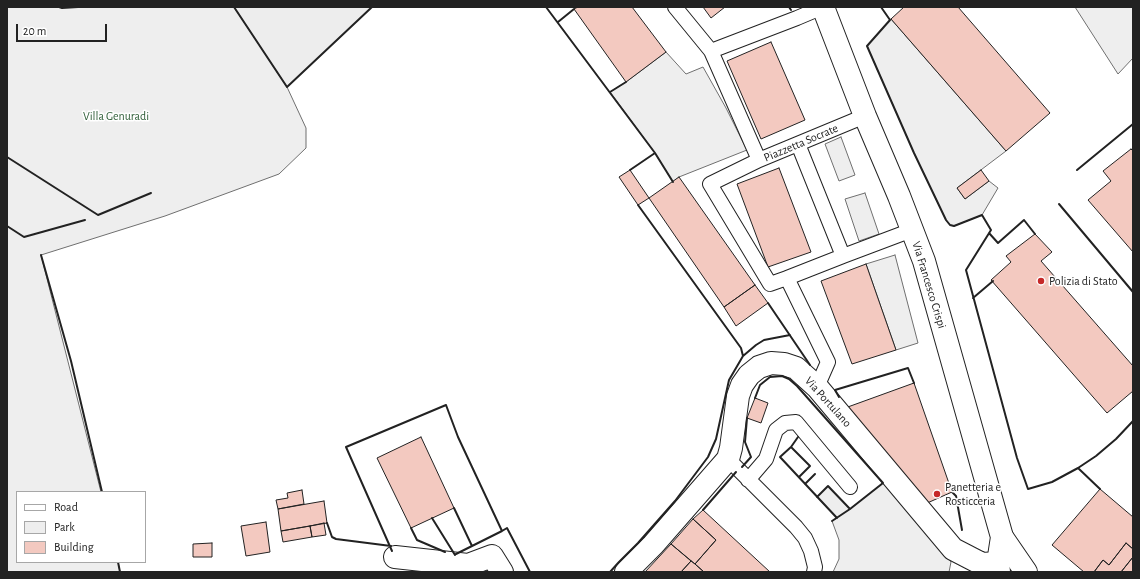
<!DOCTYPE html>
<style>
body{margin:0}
#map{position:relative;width:1140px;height:579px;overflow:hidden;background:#fff;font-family:"Alegreya Sans",sans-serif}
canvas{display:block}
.frame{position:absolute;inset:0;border:8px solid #222;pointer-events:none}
.legend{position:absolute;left:16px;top:491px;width:130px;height:72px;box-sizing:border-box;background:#fff;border:1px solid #a7a7a7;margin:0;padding:5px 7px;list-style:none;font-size:12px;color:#222}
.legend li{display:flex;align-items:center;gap:8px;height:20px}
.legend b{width:20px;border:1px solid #a7a7a7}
.scale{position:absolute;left:16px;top:24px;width:91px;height:18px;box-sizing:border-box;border:2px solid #222;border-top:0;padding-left:5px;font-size:12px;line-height:14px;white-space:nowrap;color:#222;-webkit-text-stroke:3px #fff;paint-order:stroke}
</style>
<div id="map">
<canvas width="1140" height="579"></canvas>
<div class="frame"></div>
<ul class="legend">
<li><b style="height:5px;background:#fff"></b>Road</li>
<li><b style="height:11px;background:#eee"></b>Park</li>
<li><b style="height:11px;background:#f3c9c0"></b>Building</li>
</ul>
<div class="scale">20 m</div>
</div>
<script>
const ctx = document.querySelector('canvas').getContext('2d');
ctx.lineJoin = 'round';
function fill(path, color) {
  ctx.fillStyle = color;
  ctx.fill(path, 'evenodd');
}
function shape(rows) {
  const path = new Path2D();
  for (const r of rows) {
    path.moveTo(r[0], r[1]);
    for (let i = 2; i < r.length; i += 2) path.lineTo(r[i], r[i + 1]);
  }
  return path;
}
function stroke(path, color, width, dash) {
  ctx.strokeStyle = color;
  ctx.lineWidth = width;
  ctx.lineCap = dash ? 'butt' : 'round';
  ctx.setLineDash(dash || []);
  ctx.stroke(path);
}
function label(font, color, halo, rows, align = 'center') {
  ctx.font = font + ' "Alegreya Sans",sans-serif';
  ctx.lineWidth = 3;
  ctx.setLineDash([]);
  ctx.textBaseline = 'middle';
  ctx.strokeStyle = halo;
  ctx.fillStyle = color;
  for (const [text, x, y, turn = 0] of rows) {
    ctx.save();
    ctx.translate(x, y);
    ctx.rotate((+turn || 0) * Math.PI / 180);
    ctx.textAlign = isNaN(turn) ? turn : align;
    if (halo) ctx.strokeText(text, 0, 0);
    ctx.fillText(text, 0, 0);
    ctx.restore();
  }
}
const green = shape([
 [7,7,234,7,287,87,306,128,306,148,279,174,165,216,41,255,101,492,17,492,17,562,118,562,120,572,7,572,7,7],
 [1075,7,1133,7,1133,58,1118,74,1075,7],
 [891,19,1006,151,957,188,965,199,989,181,998,188,982,215,954,226,950,225,946,220,914,153,867,46,891,19],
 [666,52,686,74,703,67,726,108,747,150,679,177,673,182,655,153,610,92,626,82,666,52],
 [841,137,855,175,839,181,825,144,841,137],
 [865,193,879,234,859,241,845,199,865,193],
 [895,255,918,343,896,350,866,264,895,255],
 [883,483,942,549,951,562,949,572,833,572,839,559,839,540,832,521,837,518,817,497,828,486,850,509,883,483]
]);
const parking = shape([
 [234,7,372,7,287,87,234,7]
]);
const building = shape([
 [578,7,632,7,666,52,626,82,574,9,578,7],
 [703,7,725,7,711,18,703,7],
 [904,7,958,7,1050,113,1006,151,891,19,904,7],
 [771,42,805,120,761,139,727,61,771,42],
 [1131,149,1133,151,1133,252,1088,200,1111,181,1103,171,1131,149],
 [779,168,811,252,768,267,737,184,779,168],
 [630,170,649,198,638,205,619,177,630,170],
 [981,170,989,181,965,199,957,188,981,170],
 [679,177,755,285,724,307,649,198,679,177],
 [1035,234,1052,252,1041,261,1133,366,1133,391,1107,413,991,280,1011,262,1006,256,1035,234],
 [866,264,896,350,852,364,821,281,866,264],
 [755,285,768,303,736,326,724,307,755,285],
 [914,383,952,492,925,504,845,408,914,383],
 [755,398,768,403,761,423,747,418,755,398],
 [421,437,454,508,411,528,377,458,421,437],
 [1100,489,1133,517,1133,549,1126,543,1109,565,1103,560,1094,572,1084,572,1052,545,1100,489],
 [302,490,304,504,278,509,276,500,288,498,287,493,302,490],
 [324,501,327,523,281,531,278,509,324,501],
 [703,510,770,572,704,572,695,564,716,540,693,519,703,510],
 [693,519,716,540,695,564,671,544,693,519],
 [266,522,270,552,246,556,241,526,266,522],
 [324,523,326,535,312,537,310,526,324,523],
 [310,526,312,537,283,542,281,531,310,526],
 [212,543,212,557,193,557,193,544,212,543],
 [1126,543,1133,549,1133,557,1121,572,1094,572,1103,560,1109,565,1126,543],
 [671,544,691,561,681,572,645,572,671,544],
 [1133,557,1133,572,1121,572,1133,557],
 [691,561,695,564,704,572,681,572,691,561]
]);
const service = shape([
 [675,7,711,51,797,18,823,7],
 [711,51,759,160,865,116],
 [798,144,843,256,787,278,828,362,817,387],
 [759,160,710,184,770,284,787,278],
 [843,256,912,230],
 [728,459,796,527,805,538,811,551,815,567,814,572],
 [748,480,766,459,776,430,785,423,796,422,850,487]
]);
const minor = shape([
 [395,557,468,565,492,556,502,572],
 [626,572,653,545,728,459,731,448,738,396,742,385,749,375,759,367,771,363,784,364,796,368,817,387,953,549,982,564,998,563]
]);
const tertiary = shape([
 [1002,537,1026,572]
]);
const secondary = shape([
 [823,7,865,116,899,196,924,261,1002,537,998,563,999,572]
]);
const wall = shape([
 [59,7,62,8,78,7],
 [234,7,287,87,372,7],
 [546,7,655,153,673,182],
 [789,7,791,10],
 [881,7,890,20,867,46,914,153,946,220,950,225,954,226,982,215,991,230,966,270,1017,458,1028,489,1052,482,1078,468,1096,456,1116,439,1133,421],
 [558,22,574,9],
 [610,92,626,82],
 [7,157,98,215,151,193],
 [630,170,655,153],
 [1077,170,1133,124],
 [1059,204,1133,292],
 [638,205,741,348,743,356],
 [7,226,24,237,85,220],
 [989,233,998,243,1024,220,1035,234],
 [41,255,71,361,102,492],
 [973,298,993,281],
 [768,303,810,365],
 [839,397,835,390,908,368,914,383],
 [755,398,760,385,770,377,782,376,789,379,797,386,883,483,850,509,832,521],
 [798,437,791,447,780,457,837,518],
 [791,447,810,466,799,477],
 [742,467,751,457,745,442,747,418],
 [1078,468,1100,489],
 [805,484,815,474],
 [952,492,956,496,962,530],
 [817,497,828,486,850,509],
 [454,508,472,546],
 [703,510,736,472],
 [432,518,455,555],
 [327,523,332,537,336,539,391,546],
 [411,528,417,540,445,552],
 [502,531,507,528,530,572],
 [392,551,346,447,446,405,458,437,502,531,456,554],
 [118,562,120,572],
 [610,572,619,562,638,543,675,501,708,457,716,439,729,380,743,356,756,345,764,340,790,335]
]);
const markers = [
 [1041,281,4,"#c62828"],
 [937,494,4,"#c62828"]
];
const parkNames = [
 ["Villa Genuradi",116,116]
];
const streetNames = [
 ["Piazzetta Socrate",801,143,-23],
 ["Via Francesco Crispi",929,285,73],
 ["Via Portulano",828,402,48]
];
const poiNames = [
 ["Polizia di Stato",1049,281],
 ["Panetteria e",945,487],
 ["Rosticceria",945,501]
];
fill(green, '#eee');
stroke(green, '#6f6f6f', 1);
fill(parking, '#ededed');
stroke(parking, '#6f6f6f', 1);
fill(building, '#f3c9c0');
stroke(building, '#222', 1);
stroke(service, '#222', 16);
stroke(minor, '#222', 24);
stroke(tertiary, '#222', 24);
stroke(secondary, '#222', 24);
stroke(service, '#fff', 14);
stroke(minor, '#fff', 22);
stroke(tertiary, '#fff', 22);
stroke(secondary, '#fff', 22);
stroke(wall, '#222', 2);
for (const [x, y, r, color] of markers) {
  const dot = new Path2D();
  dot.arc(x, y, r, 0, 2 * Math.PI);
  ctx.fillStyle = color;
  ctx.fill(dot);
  stroke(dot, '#fff', 1.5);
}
label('12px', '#2f5e38', '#fff', parkNames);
label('12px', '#222', '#fff', streetNames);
label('12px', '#222', '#fff', poiNames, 'left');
</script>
